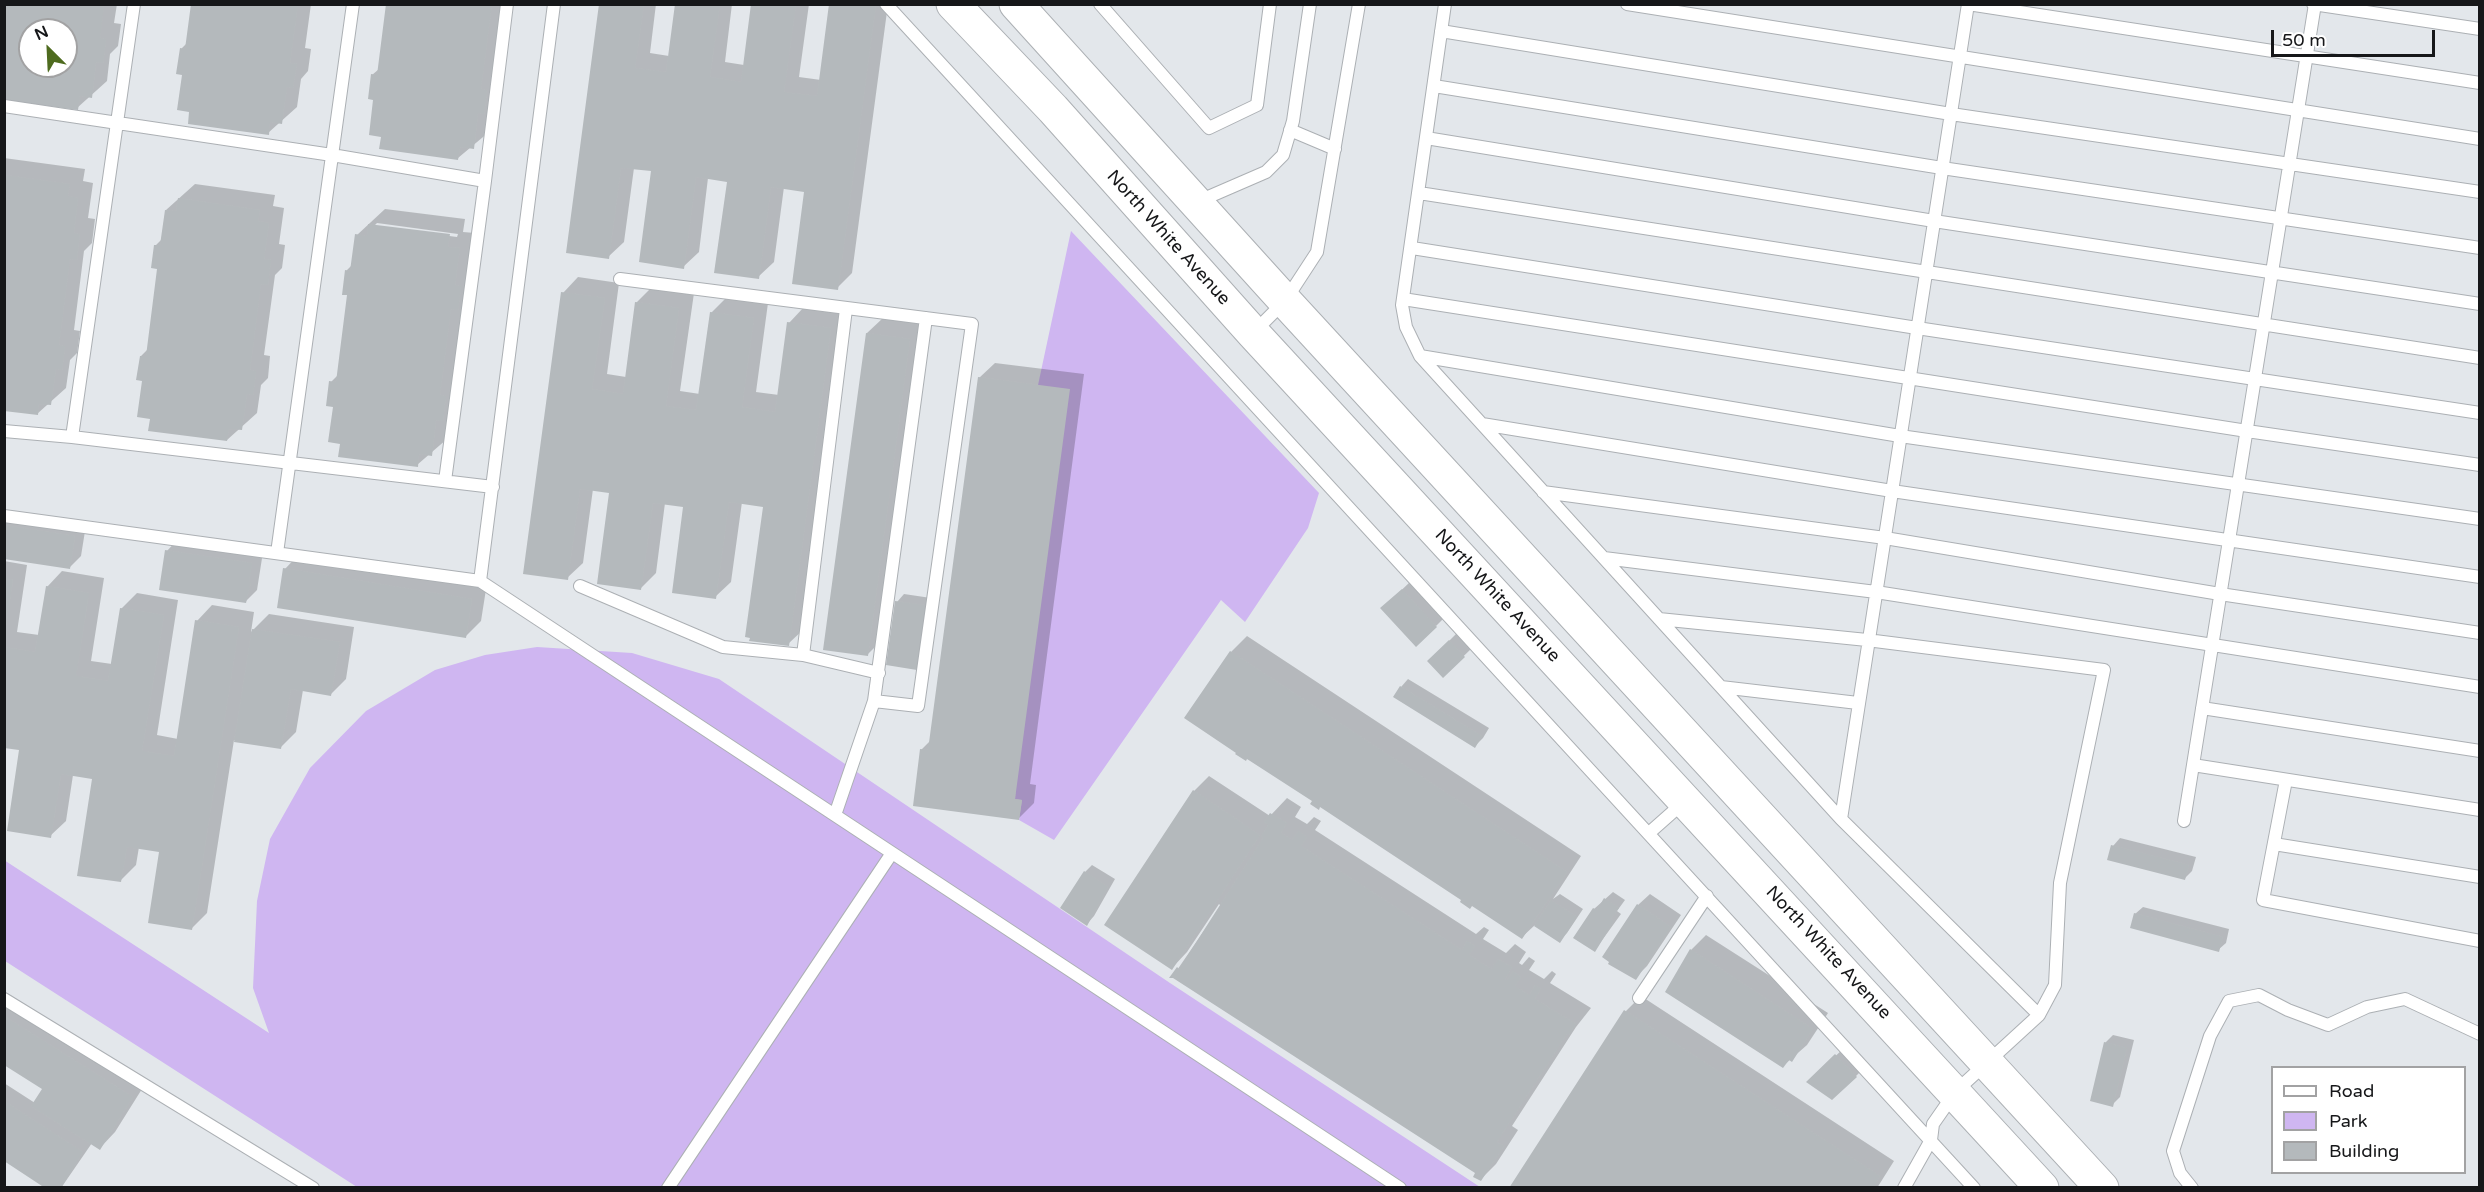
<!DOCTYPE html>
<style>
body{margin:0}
#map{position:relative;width:2484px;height:1192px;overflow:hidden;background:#e3e7eb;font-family:"Varela Round",sans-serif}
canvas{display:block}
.frame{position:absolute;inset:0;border:6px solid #161719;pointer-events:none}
.legend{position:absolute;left:2271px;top:1066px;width:195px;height:108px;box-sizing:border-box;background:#fff;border:2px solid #a2a2a3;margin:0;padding:8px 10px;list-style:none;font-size:18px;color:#161719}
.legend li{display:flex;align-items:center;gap:12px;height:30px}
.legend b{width:30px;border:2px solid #a2a2a3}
.north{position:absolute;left:18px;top:18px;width:60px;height:60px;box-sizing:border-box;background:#fff;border:2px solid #a2a2a3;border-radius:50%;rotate:336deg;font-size:16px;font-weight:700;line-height:24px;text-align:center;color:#161719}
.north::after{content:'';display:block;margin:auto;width:21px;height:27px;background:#4e6b1f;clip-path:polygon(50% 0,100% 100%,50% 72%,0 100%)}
.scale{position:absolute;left:2271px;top:30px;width:164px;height:27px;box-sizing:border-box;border:3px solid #161719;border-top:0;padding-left:8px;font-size:18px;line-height:21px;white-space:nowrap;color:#161719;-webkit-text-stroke:4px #fff;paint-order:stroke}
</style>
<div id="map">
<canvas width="2484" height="1192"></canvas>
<div class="frame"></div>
<ul class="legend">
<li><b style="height:8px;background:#fff"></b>Road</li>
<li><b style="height:16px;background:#cfb6f1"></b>Park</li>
<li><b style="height:16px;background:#b4b9bc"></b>Building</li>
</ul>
<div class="north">N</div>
<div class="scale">50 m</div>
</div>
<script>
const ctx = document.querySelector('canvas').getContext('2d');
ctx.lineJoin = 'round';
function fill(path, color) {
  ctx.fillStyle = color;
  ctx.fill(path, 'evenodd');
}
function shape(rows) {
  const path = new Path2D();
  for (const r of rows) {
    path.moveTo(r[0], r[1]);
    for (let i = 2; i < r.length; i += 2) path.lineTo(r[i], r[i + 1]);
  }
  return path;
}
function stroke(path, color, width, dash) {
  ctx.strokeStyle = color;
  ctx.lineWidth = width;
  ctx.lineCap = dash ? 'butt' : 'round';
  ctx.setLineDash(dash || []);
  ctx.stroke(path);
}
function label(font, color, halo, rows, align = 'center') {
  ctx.font = font + ' "Varela Round",sans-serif';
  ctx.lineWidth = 5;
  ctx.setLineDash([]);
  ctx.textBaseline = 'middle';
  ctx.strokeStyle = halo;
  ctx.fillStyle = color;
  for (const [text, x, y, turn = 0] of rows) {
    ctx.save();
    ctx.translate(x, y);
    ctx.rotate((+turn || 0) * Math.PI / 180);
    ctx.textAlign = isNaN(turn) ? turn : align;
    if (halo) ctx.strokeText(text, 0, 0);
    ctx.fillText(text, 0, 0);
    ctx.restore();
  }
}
const green = shape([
 [1071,231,1319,493,1308,528,1245,622,1221,600,1054,840,1019,820,1022,800,1015,799,1038,385],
 [537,647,632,653,719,679,1170,983,1480,1187,357,1187,5,961,4,860,269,1033,253,988,257,901,270,839,310,768,366,711,435,670,485,655]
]);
const shadow = shape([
 [4,4,117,4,114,23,121,24,118,46,110,54,107,81,77,108,4,98],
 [30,30,66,30,66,66,30,66],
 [193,4,311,4,305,48,311,49,308,71,301,79,297,107,268,133,191,110,181,49,188,42],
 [387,4,505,4,489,132,458,158,383,135,372,75,379,69],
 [600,4,656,4,650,53,669,56,676,4,732,4,725,62,744,65,752,4,809,4,799,77,821,80,831,4,888,4,852,273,837,288,806,190,784,187,774,262,758,277,728,180,708,178,699,252,683,267,653,170,634,168,624,242,608,257],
 [4,158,85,169,83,181,93,183,88,218,95,219,92,243,84,251,74,330,80,331,77,353,70,360,66,388,37,414,4,410],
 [195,184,275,195,273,206,284,208,279,244,285,245,282,268,275,275,264,355,270,356,268,378,261,385,257,413,227,440,151,418,144,380,141,356,148,349,159,268,156,245,163,238,166,210],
 [385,209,465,219,463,232,475,233,447,439,417,465,342,443,331,382,339,374,349,294,346,271,353,264,357,235],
 [377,223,458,234,457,237,374,226],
 [578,277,619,283,607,374,626,377,636,303,652,287,694,293,680,391,700,394,711,313,727,297,768,303,756,392,779,395,789,323,804,307,846,313,804,629,788,644,764,505,742,502,731,582,715,597,685,506,665,503,656,573,641,588,611,491,593,489,583,563,567,578,563,293],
 [883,318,925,324,883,639,867,655,867,333],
 [995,363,1084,374,1030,784,1036,785,1034,803,1019,818,921,750,930,741,979,378],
 [4,512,86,525,81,556,70,567,4,557],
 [178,539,263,552,257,590,246,601,167,551],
 [300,553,487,583,481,621,465,637,285,569],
 [4,561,27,565,17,632,39,635,47,587,62,571,104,578,91,661,112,664,121,609,137,593,178,600,157,735,178,739,197,621,212,605,254,612,251,632,269,614,354,627,346,679,331,694,303,690,296,732,280,748,234,740,207,913,192,928,161,851,139,847,136,865,120,881,94,778,73,775,66,821,50,836,21,749,4,746],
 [1410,582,1443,619,1436,626,1390,601],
 [904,594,931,598,924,661,917,668,897,602],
 [1457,633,1471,649,1443,676,1429,661],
 [1247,636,1581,856,1553,899,1560,894,1583,909,1567,933,1559,941,1535,925,1522,937,1186,718,1231,652],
 [1408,679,1489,728,1483,738,1475,746,1401,687],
 [1209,776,1270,816,1287,798,1301,807,1295,817,1307,824,1314,817,1321,821,1315,830,1476,934,1484,927,1489,930,1483,939,1506,953,1515,944,1526,952,1519,963,1522,965,1529,957,1535,961,1529,970,1544,979,1552,971,1556,974,1550,983,1591,1008,1576,1027,1512,1126,1518,1130,1496,1164,1481,1179,1477,1172,1173,976,1221,906,1219,904,1187,952,1172,968,1194,791],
 [2120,838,2196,857,2192,871,2185,878,2113,846],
 [1092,865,1115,879,1094,916,1087,924,1085,872],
 [1613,892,1625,900,1617,911,1621,914,1595,950,1594,909],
 [1650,894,1681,915,1647,966,1635,978,1638,905],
 [2143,907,2229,929,2226,943,2218,950,2135,914],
 [1706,935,1828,1013,1807,1045,1783,1066,1691,950],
 [4,991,147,1081,115,1132,100,1148,92,1143,61,1188,4,1159,4,1083,35,1103,44,1088,4,1063],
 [1641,996,1894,1161,1877,1188,1511,1188,1626,1011],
 [2113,1035,2134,1040,2120,1097,2112,1105,2105,1043],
 [1844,1048,1863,1069,1856,1076,1808,1082]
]);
const building = shape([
 [4,4,104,4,100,38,106,39,103,63,96,62,92,98,80,96,78,110,4,100],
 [30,30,66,30,66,66,30,66],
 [191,4,298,4,290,63,297,64,293,88,287,87,282,124,270,122,269,135,188,124,189,112,177,110,182,75,176,74,180,48,185,49],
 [386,4,492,4,481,89,487,90,484,114,478,113,474,149,460,147,458,160,379,149,381,137,369,135,373,100,368,99,371,74,377,75],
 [599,4,644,4,635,68,666,72,675,4,720,4,710,77,741,82,751,4,796,4,784,92,817,96,829,4,876,4,838,290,792,284,804,192,771,187,759,279,714,273,727,182,696,177,684,269,639,262,651,171,621,168,609,259,566,253],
 [4,175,70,184,68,196,78,198,74,233,80,234,77,260,70,259,59,345,65,346,62,370,56,369,51,405,39,404,38,415,4,411],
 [178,198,260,210,258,221,269,223,264,259,271,260,268,285,261,284,250,370,256,371,253,395,247,394,242,430,229,429,227,441,148,431,150,419,137,417,142,381,136,380,140,356,146,356,157,269,151,268,154,245,160,245,165,210,176,211],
 [368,224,450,234,448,247,460,248,455,285,461,286,458,310,451,309,440,395,446,396,443,421,436,420,432,456,419,454,418,467,338,457,340,444,328,442,333,407,326,406,329,381,336,382,347,295,342,295,345,270,350,271,355,234,367,236],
 [561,292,605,298,592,389,623,394,635,302,679,308,666,406,696,410,710,312,754,318,742,407,775,412,787,322,831,328,789,646,749,641,750,638,745,637,763,507,729,502,716,599,672,593,683,507,653,503,641,590,597,584,609,493,580,489,568,580,523,574],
 [866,333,910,339,868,656,823,650],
 [978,377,1070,389,1015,799,1022,800,1019,820,913,806,920,749,928,750],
 [4,525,75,536,70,569,4,559],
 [165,550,252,563,249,582,251,582,246,603,159,590],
 [283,568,472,599,466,638,277,608],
 [5,579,13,580,6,625,5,625],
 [46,586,89,593,76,676,108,681,120,608,164,615,142,751,174,756,195,620,239,627,192,930,148,923,159,852,127,847,121,882,77,876,92,779,61,774,51,838,7,831,19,750,4,748,4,647,35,652],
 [1402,589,1437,627,1416,647,1380,608],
 [895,601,924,605,926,608,917,670,886,665],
 [252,629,340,642,331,696,291,689,281,749,234,742],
 [1449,640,1465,657,1443,678,1427,661],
 [1230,651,1567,872,1522,939,1472,906,1470,909,1460,902,1461,900,1320,807,1319,810,1310,804,1312,801,1247,759,1246,761,1235,754,1236,753,1184,718],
 [1400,686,1482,736,1475,748,1393,697],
 [1193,790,1260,835,1172,970,1104,925],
 [1270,813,1287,823,1281,833,1292,840,1298,831,1307,837,1301,846,1462,950,1467,941,1475,946,1469,955,1491,969,1498,959,1512,967,1505,979,1507,980,1513,971,1521,977,1515,986,1529,995,1535,985,1541,989,1535,999,1576,1024,1569,1035,1567,1034,1497,1142,1504,1146,1481,1181,1473,1177,1475,1173,1173,978,1169,978,1177,967,1179,969,1263,838,1261,836,1268,825,1264,822],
 [2111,845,2189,865,2185,880,2107,860],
 [1084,871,1108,887,1087,926,1060,908],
 [1604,898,1619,908,1611,919,1614,921,1595,952,1573,938,1593,908,1597,910],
 [1551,900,1577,917,1560,943,1534,926],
 [1637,904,1671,927,1636,980,1608,964,1609,962,1602,957],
 [2134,913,2223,937,2219,952,2130,928],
 [1690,949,1813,1029,1792,1062,1789,1060,1783,1068,1665,992],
 [1624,1010,1880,1176,1873,1188,1509,1188],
 [4,1016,133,1097,100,1150,31,1106,42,1089,4,1065],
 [2104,1042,2127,1048,2113,1107,2090,1101],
 [1835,1054,1857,1077,1832,1100,1806,1082],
 [4,1101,83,1152,61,1188,45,1188,4,1161]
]);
const service = shape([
 [134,4,72,437,493,487],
 [886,4,1974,1188],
 [1100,4,1209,128,1257,105,1270,4],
 [1445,4,1402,305,1406,327,1420,356,1841,819],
 [1627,4,2480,139],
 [1968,4,1841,819,2039,1015],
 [1968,4,2480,83],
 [2313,4,2480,29],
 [1441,31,1951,114,2480,192],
 [1434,86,1942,168,2480,248],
 [4,106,332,155,485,181,507,4],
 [1290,130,1335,149],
 [1426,138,1934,221,2480,304],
 [1419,193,2480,358],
 [1199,201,1266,172,1283,155,1293,121,1310,4],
 [1412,248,1917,328,2480,413],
 [620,279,972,324,918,706,874,701],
 [1403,299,2247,431,2480,465],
 [1254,332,1285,301,1317,252,1359,4],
 [1420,356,1900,436,2480,519],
 [1482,424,1892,491,2480,577],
 [4,431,72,437],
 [445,481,485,181],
 [1543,492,1885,538,2220,594,2480,633],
 [4,516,480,581,1400,1188],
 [277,553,353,4],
 [1604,558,1876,592,2480,687],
 [480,581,554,4],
 [580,586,723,647,803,655,879,673],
 [1659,619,1867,640,2104,670,2060,883,2055,985,2039,1015,1956,1091,1933,1124,1931,1140,1904,1188],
 [803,655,846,309],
 [1721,687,1858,703],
 [2202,708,2480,751],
 [2193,765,2480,810],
 [2286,780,2263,900,2480,941],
 [835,815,874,701,926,318],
 [2184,821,2315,4],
 [1649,833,1684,802],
 [2274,844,2480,877],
 [1639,998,1707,896],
 [4,999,313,1188],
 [668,1188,892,853],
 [2192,1188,2180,1173,2173,1151,2210,1036,2229,1001,2259,995,2288,1010,2328,1025,2367,1007,2405,999,2480,1034]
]);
const secondary = shape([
 [953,4,1053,109,1253,333,2042,1188],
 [1016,4,1285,301,2102,1188]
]);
const streetNames = [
 ["North White Avenue",1168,238,48],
 ["North White Avenue",1497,596,47],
 ["North White Avenue",1828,953,47]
];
fill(green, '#cfb6f1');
fill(shadow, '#0003');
fill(building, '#b4b9bc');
stroke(service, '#acb0b4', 14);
stroke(secondary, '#acb0b4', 35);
stroke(service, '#fff', 12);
stroke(secondary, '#fff', 33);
label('18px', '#161719', '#fff', streetNames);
</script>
